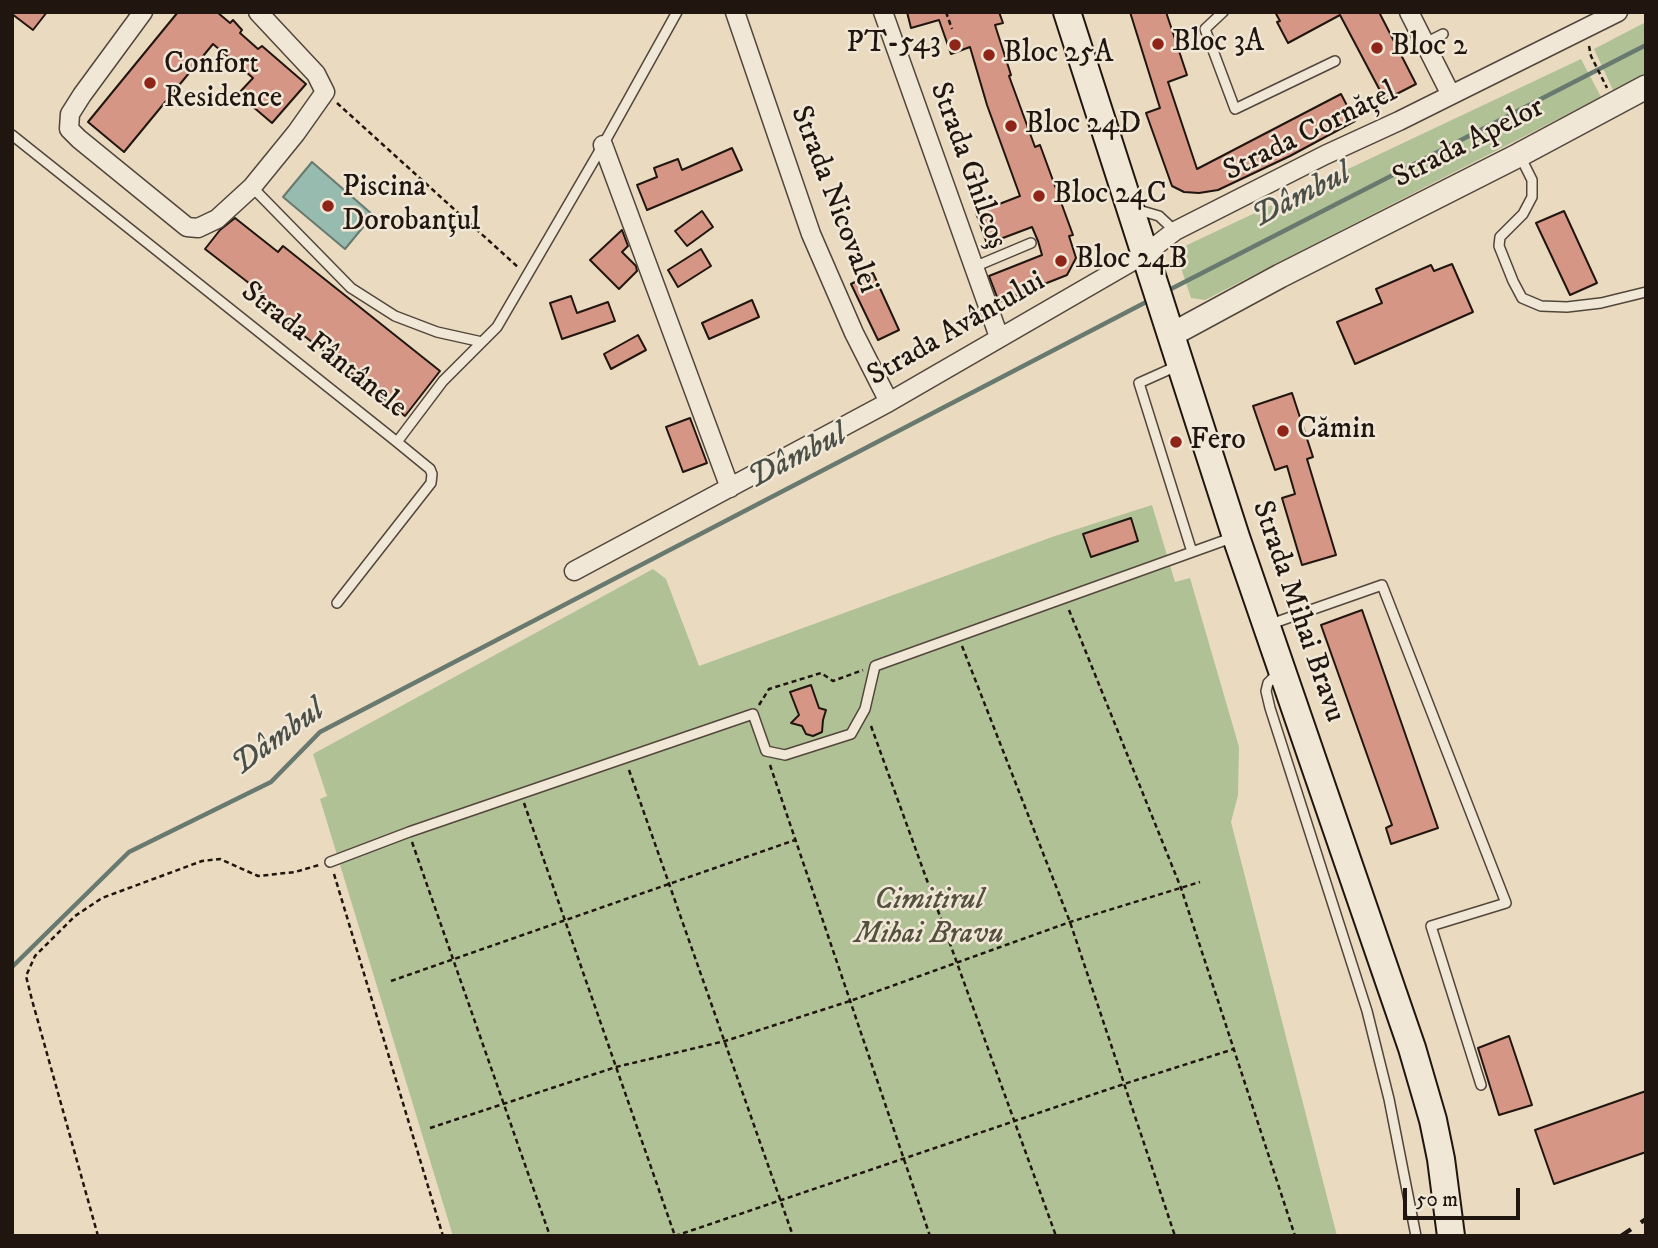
<!DOCTYPE html>
<meta charset="utf-8">
<style>
body{margin:0}
#map{position:relative;width:1658px;height:1248px;overflow:hidden;background:#e9dac0;font-family:"IM FELL DW Pica",serif}
canvas{display:block}
.frame{position:absolute;inset:0;border:14px solid #20150f;pointer-events:none}
.scale{position:absolute;left:1403px;top:1188px;width:117px;height:32px;box-sizing:border-box;border:4px solid #20150f;border-top:0;padding-left:9px;font-size:21px;line-height:24px;white-space:nowrap;color:#20150f;-webkit-text-stroke:5px #f1e7d6;paint-order:stroke}
</style>
<div id="map">
<canvas width="1658" height="1248"></canvas>
<div class="frame"></div>
<div class="scale">50 m</div>
</div>
<script>
const ctx = document.querySelector('canvas').getContext('2d');
ctx.lineJoin = 'round';
function fill(path, color) {
  ctx.fillStyle = color;
  ctx.fill(path, 'evenodd');
}
function shape(rows) {
  const path = new Path2D();
  for (const r of rows) {
    path.moveTo(r[0], r[1]);
    for (let i = 2; i < r.length; i += 2) path.lineTo(r[i], r[i + 1]);
  }
  return path;
}
function stroke(path, color, width, dash) {
  ctx.strokeStyle = color;
  ctx.lineWidth = width;
  ctx.lineCap = dash ? 'butt' : 'round';
  ctx.setLineDash(dash || []);
  ctx.stroke(path);
}
function label(font, color, halo, rows, align = 'center') {
  ctx.font = font + ' "IM FELL DW Pica",serif';
  ctx.lineWidth = 5;
  ctx.setLineDash([]);
  ctx.textBaseline = 'middle';
  ctx.strokeStyle = halo;
  ctx.fillStyle = color;
  for (const [text, x, y, turn = 0] of rows) {
    ctx.save();
    ctx.translate(x, y);
    ctx.rotate((+turn || 0) * Math.PI / 180);
    ctx.textAlign = isNaN(turn) ? turn : align;
    if (halo) ctx.strokeText(text, 0, 0);
    ctx.fillText(text, 0, 0);
    ctx.restore();
  }
}
const green = shape([
 [1646,22,1646,73,1613,90,1594,49],
 [1581,59,1601,97,1205,300,1191,298,1179,262,1185,246],
 [1152,505,1175,582,1190,578,1239,747,1238,795,1231,822,1337,1236,453,1236,320,799,327,796,313,754,653,569,666,579,699,666,1052,537]
]);
const water = shape([
 [312,162,373,215,345,249,283,197,312,162]
]);
const stream = shape([
 [1167,291,1646,45],
 [12,967,129,852,271,782,320,732,1150,300]
]);
const building = shape([
 [12,12,47,12,33,30,12,14,12,12],
 [178,12,217,12,230,23,233,20,242,30,240,33,258,49,262,46,306,84,272,123,238,94,253,78,213,44,124,152,88,122,178,12],
 [907,12,999,12,1003,23,995,25,1011,75,1009,76,1035,147,1040,145,1073,235,1069,236,1076,258,1067,275,999,302,989,276,1042,255,1038,241,1032,227,987,244,976,213,1020,196,987,105,970,47,951,54,939,20,911,28,907,12],
 [1130,12,1166,12,1187,75,1168,82,1197,169,1341,94,1355,121,1290,156,1218,190,1199,193,1184,192,1172,186,1146,113,1160,108,1130,12],
 [1275,12,1379,12,1416,84,1385,100,1340,15,1288,43,1277,22,1280,21,1275,12],
 [732,148,742,170,647,210,637,185,657,177,654,168,678,159,682,170,732,148],
 [702,211,713,227,687,246,675,231,702,211],
 [1564,211,1597,283,1570,295,1536,223,1564,211],
 [235,218,278,252,283,246,440,371,405,416,259,300,263,294,205,249,220,230,235,218],
 [622,230,628,246,622,252,636,266,637,271,619,289,590,260,622,230],
 [701,249,711,266,678,287,668,270,701,249],
 [1452,264,1473,312,1355,364,1337,322,1382,303,1376,289,1431,265,1434,271,1452,264],
 [873,273,899,330,878,340,851,284,873,273],
 [571,296,577,313,608,302,615,321,562,339,550,303,571,296],
 [752,300,759,317,709,339,702,323,752,300],
 [638,335,646,350,611,369,604,354,638,335],
 [1292,393,1313,457,1307,459,1336,555,1302,565,1282,498,1295,494,1287,466,1275,470,1253,406,1292,393],
 [690,418,707,463,683,472,666,427,690,418],
 [1131,518,1138,541,1091,557,1083,534,1131,518],
 [1362,610,1438,828,1391,844,1386,828,1392,825,1321,625,1362,610],
 [811,685,819,708,826,710,823,720,822,732,813,736,806,734,802,726,791,723,799,715,790,692,811,685],
 [1509,1036,1532,1105,1499,1115,1478,1048,1509,1036],
 [1646,1091,1646,1152,1554,1184,1535,1130,1646,1091]
]);
const path = shape([
 [946,12,952,29],
 [1589,46,1591,56,1607,88],
 [337,103,519,268],
 [1069,610,1181,888,1295,1236],
 [962,646,1070,922,1175,1236],
 [759,705,769,689,821,673,833,681,863,670],
 [871,726,1056,1236],
 [770,765,930,1236],
 [629,770,793,1236],
 [524,803,675,1236],
 [412,842,550,1236],
 [334,874,443,1236],
 [391,981,795,840],
 [430,1128,616,1067,725,1041,850,1001,1070,922,1200,882],
 [98,1236,32,1000,26,976,35,956,75,916,102,898,202,861,220,859,258,876,295,872,319,865],
 [675,1236,1124,1084,1234,1049]
]);
const service = shape([
 [1223,12,1205,29,1235,109,1335,61],
 [1425,43,1443,34],
 [12,135,397,442,443,381,497,327,603,145,677,12],
 [1520,156,1532,180,1532,197,1523,214,1500,237,1499,246,1513,281,1522,298,1541,306,1567,307,1601,303,1646,292],
 [252,187,351,288,395,316,437,332,482,342],
 [1135,209,1159,216,1175,231],
 [974,267,1031,243],
 [1177,366,1139,383,1192,552],
 [337,603,431,483,432,474,430,469,397,442],
 [1268,625,1382,585,1506,903,1431,926,1481,1085],
 [1279,672,1268,683,1266,691,1270,708,1367,1011,1389,1099,1416,1236],
 [330,862,409,832,753,714,766,751,785,755,851,734,865,709,875,666,1234,537]
]);
const minor = shape([
 [143,12,82,95,70,114,69,129,79,139,187,227,198,228,217,219,252,187,296,133,325,92,316,74,258,12],
 [735,12,811,234,854,333,889,402],
 [883,12,999,337],
 [1409,12,1451,95],
 [603,145,730,488],
 [574,571,889,402,1145,254,1175,231,1325,155,1399,121,1618,12]
]);
const tertiary = shape([
 [1171,335,1280,276,1519,155,1646,87]
]);
const secondary = shape([
 [1067,12,1236,537,1412,1048,1433,1120,1441,1159,1451,1236]
]);
const rail = shape([
 [1621,1236,1646,1219]
]);
const markers = [
 [1158,44,7,"#8f2418"],
 [955,45,7,"#8f2418"],
 [1377,48,7,"#8f2418"],
 [989,55,7,"#8f2418"],
 [150,83,7,"#8f2418"],
 [1011,126,7,"#8f2418"],
 [1039,196,7,"#8f2418"],
 [328,206,7,"#8f2418"],
 [1061,261,7,"#8f2418"],
 [1283,431,7,"#8f2418"],
 [1176,442,7,"#8f2418"]
];
const poiNames = [
 ["Bloc 3A",1172,44],
 ["PT-543",941,45,"right"],
 ["Bloc 2",1391,48],
 ["Bloc 25A",1003,55],
 ["Confort",164,66],
 ["Residence",164,100],
 ["Bloc 24D",1025,126],
 ["Piscina",342,189],
 ["Dorobanțul",342,223],
 ["Bloc 24C",1053,196],
 ["Bloc 24B",1075,261],
 ["Cămin",1297,431],
 ["Fero",1190,442]
];
const streetNames = [
 ["Strada Cornățel",1311,133,-26],
 ["Strada Apelor",1469,144,-27],
 ["Strada Ghilcoș",967,166,70],
 ["Strada Nicovalei",833,200,69],
 ["Strada Avântului",957,330,-30],
 ["Strada Fântânele",323,351,38],
 ["Strada Mihai Bravu",1297,612,71]
];
const parkNames = [
 ["Cimitirul",929,902],
 ["Mihai Bravu",929,936]
];
const waterNames = [
 ["Dâmbul",1302,197,-27],
 ["Dâmbul",798,458,-27],
 ["Dâmbul",279,739,-36]
];
fill(green, '#b1c196');
fill(water, '#98bbaf');
stroke(water, '#68796f', 2);
stroke(stream, '#68796f', 4.5);
fill(building, '#d59685');
stroke(building, '#20150f', 2);
stroke(service, '#52463b', 12);
stroke(minor, '#52463b', 21);
stroke(tertiary, '#52463b', 26);
stroke(secondary, '#20150f', 30);
stroke(path, '#20150f', 2.5, [5, 3.5]);
stroke(service, '#f1e7d6', 9);
stroke(minor, '#f1e7d6', 18);
stroke(tertiary, '#f1e7d6', 23);
stroke(secondary, '#f1e7d6', 26);
stroke(rail, '#20150f', 4.5, [12, 12]);
for (const [x, y, r, color] of markers) {
  const dot = new Path2D();
  dot.arc(x, y, r, 0, 2 * Math.PI);
  ctx.fillStyle = color;
  ctx.fill(dot);
  stroke(dot, '#f1e7d6', 2.5);
}
label('30px', '#20150f', '#f1e7d6', poiNames, 'left');
label('30px', '#20150f', '#f1e7d6', streetNames);
label('italic 30px', '#53513e', '#f1e7d6', parkNames);
label('italic 32px', '#4a4f47', '#f1e7d6', waterNames);
</script>
